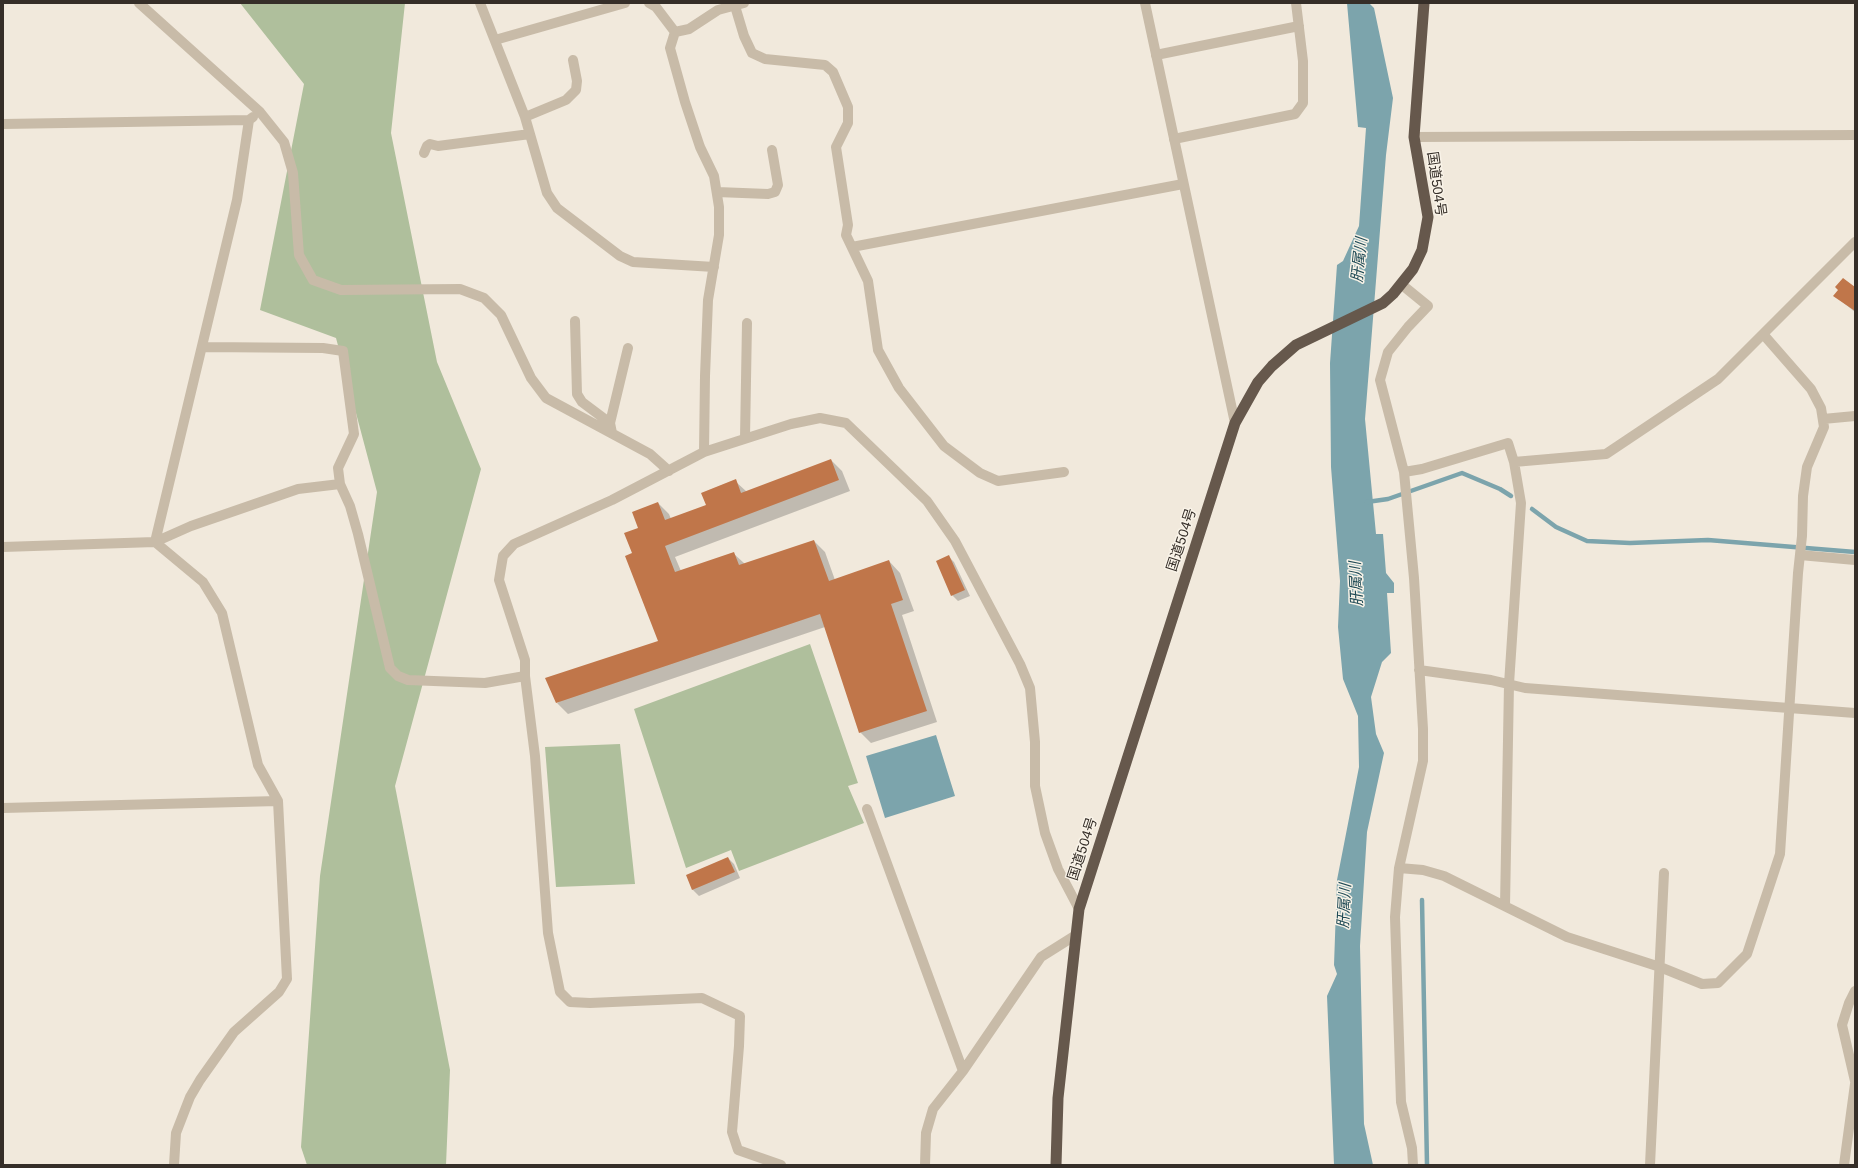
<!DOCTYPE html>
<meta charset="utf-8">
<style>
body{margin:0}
#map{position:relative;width:1858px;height:1168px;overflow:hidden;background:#f1e9dc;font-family:Helvetica,sans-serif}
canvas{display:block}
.frame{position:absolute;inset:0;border:4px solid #352e28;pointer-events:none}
</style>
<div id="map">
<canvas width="1858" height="1168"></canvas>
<div class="frame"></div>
</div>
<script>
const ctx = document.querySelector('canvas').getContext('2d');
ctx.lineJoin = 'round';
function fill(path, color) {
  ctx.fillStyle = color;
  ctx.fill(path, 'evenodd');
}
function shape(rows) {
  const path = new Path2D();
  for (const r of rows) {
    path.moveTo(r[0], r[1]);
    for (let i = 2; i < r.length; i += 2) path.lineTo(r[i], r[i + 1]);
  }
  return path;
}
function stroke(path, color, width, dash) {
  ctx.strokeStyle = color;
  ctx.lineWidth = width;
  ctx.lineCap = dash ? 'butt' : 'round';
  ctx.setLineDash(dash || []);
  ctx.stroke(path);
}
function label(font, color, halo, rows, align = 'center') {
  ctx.font = font + ' Helvetica,"Noto Sans JP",sans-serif';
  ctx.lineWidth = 3;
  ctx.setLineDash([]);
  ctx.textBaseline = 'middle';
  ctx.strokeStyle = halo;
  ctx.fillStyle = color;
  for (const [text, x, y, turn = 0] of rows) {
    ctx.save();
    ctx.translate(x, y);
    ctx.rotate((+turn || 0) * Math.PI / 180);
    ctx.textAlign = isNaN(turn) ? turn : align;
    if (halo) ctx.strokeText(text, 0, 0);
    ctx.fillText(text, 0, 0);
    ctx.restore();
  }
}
const green = shape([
 [240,3,405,3,391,133,437,362,481,469,395,786,450,1070,446,1165,307,1165,301,1147,320,876,377,492,336,338,260,310,304,84],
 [810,644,858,783,848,786,864,823,739,871,731,850,686,868,634,709],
 [620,744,635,884,556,887,545,747]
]);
const water = shape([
 [1347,3,1369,3,1374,8,1393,98,1386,155,1365,419,1376,534,1383,534,1386,573,1394,583,1394,593,1387,593,1391,653,1382,662,1371,697,1376,734,1384,753,1367,832,1360,946,1364,1124,1373,1165,1334,1165,1327,996,1337,974,1334,965,1337,880,1359,767,1358,716,1343,679,1338,627,1340,581,1331,467,1330,363,1337,265,1343,261,1359,226,1366,128,1358,127],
 [936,735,955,796,885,818,866,756]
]);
const shadow = shape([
 [1855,288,1855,312,1835,296],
 [831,460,842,471,850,491,675,557,681,571,733,553,745,564,814,541,825,552,835,580,889,561,900,573,914,611,902,615,937,722,871,743,860,732,825,627,568,714,557,703,659,642,633,554,658,503,669,514,671,519,707,506,735,481,747,492],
 [949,557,954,562,970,596,958,601,952,595],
 [728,858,734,864,740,878,699,896,693,890,687,876]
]);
const stream = shape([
 [1367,502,1388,499,1462,473,1500,489,1511,496],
 [1532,509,1556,527,1587,541,1630,543,1708,540,1855,552],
 [1422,900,1427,1165]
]);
const building = shape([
 [1843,278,1855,287,1855,311,1833,296,1838,290,1835,287],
 [831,459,839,480,665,546,675,572,734,552,739,565,814,540,829,581,889,560,903,600,891,604,927,711,859,733,820,614,556,703,545,678,658,641,625,556,632,553,624,533,638,528,632,512,658,502,665,520,706,505,701,493,736,479,741,493],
 [949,555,965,590,951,596,936,561],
 [728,857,735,872,692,890,686,875]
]);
const minor = shape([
 [139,3,260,112,284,142,293,173,299,255,313,280,341,290,460,289,484,298,501,315,531,378,546,398,650,454,669,471],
 [480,3,525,117,547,193,557,208,620,256,633,262,714,267],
 [649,3,656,7,675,32],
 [735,6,744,36,752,53,765,59,825,65,833,72,848,107,848,123,836,147,848,225,846,235,868,281,878,350,899,388,944,446,980,473,998,481,1064,472],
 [675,32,670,48,685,102,700,147,714,176,719,207,719,235,708,300,705,376,704,452],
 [675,32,689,29,718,10,744,3],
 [495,40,625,3],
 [1156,55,1299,26],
 [525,117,566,100,576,90,577,81,573,60],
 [3,124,249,120,253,117],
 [1414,137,1855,135],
 [1174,139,1295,114,1303,103,1303,61,1296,3],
 [424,153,427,146,430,144,438,146,530,134],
 [717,192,768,194,775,192,778,185,772,150],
 [852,247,1183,184],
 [1401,284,1428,306,1408,327,1388,352,1380,380,1404,472,1414,578,1423,729,1423,761,1399,868,1395,917,1401,1102,1412,1148,1413,1165],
 [575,321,577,394,582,402,610,423,612,433],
 [203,347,323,348,343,351,354,434,338,468,340,484,350,506,358,534,390,668,398,676,408,680,485,683,525,676],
 [1823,419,1855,416],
 [610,423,628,348],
 [745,438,747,323],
 [1514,462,1606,454,1718,379,1855,242],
 [1404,472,1422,469,1508,443,1514,462,1521,503,1509,684,1505,906],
 [155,542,203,582,222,613,258,765,278,801,287,979,279,992,234,1032,200,1080,190,1097,176,1133,174,1165],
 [155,542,237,200,249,120],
 [3,547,155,542,191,526,298,489,340,484],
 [1800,555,1855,560],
 [1419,670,1491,680,1525,688,1855,713],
 [3,808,278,801],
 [867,809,963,1071],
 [1399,868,1423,870,1444,876,1567,937,1660,967,1702,984,1718,983,1747,954,1780,854,1798,573,1802,536,1803,496,1807,467,1824,427,1821,408,1811,389,1763,334],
 [1855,991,1849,1003,1842,1025,1855,1081],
 [781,1165,738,1150,732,1132,739,1046,740,1016,702,998,590,1003,570,1002,560,992,548,933,535,756,525,676,525,660,499,580,503,556,514,544,612,500,704,452,791,424,820,418,846,423,927,501,955,541,1020,664,1030,688,1035,742,1035,786,1045,833,1058,869,1079,909],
 [925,1165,926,1133,933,1109,963,1071,1041,957,1076,935],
 [1650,1165,1664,873],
 [1844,1165,1855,1084]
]);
const tertiary = shape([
 [1145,3,1235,423]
]);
const trunk = shape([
 [1056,1165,1058,1098,1079,909,1235,423,1258,382,1272,366,1296,345,1383,303,1393,294,1413,269,1422,250,1428,217,1414,137,1424,3]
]);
const streetNames = [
 ["国道504号",1436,184,82],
 ["国道504号",1182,540,-72],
 ["国道504号",1083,849,-72]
];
const waterNames = [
 ["肝属川",1360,260,-84],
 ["肝属川",1357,584,-93],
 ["肝属川",1345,906,-87]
];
fill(green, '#afbf9c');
fill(water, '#7ca4ac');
fill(shadow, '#0003');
stroke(stream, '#7ca4ac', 4.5);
fill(building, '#c0764a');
stroke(minor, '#c8bba8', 10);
stroke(tertiary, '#c8bba8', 10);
stroke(trunk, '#66584c', 11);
label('14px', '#352e28', '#f9f3e8', streetNames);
label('italic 15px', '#1f4a55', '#f9f3e8', waterNames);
</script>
